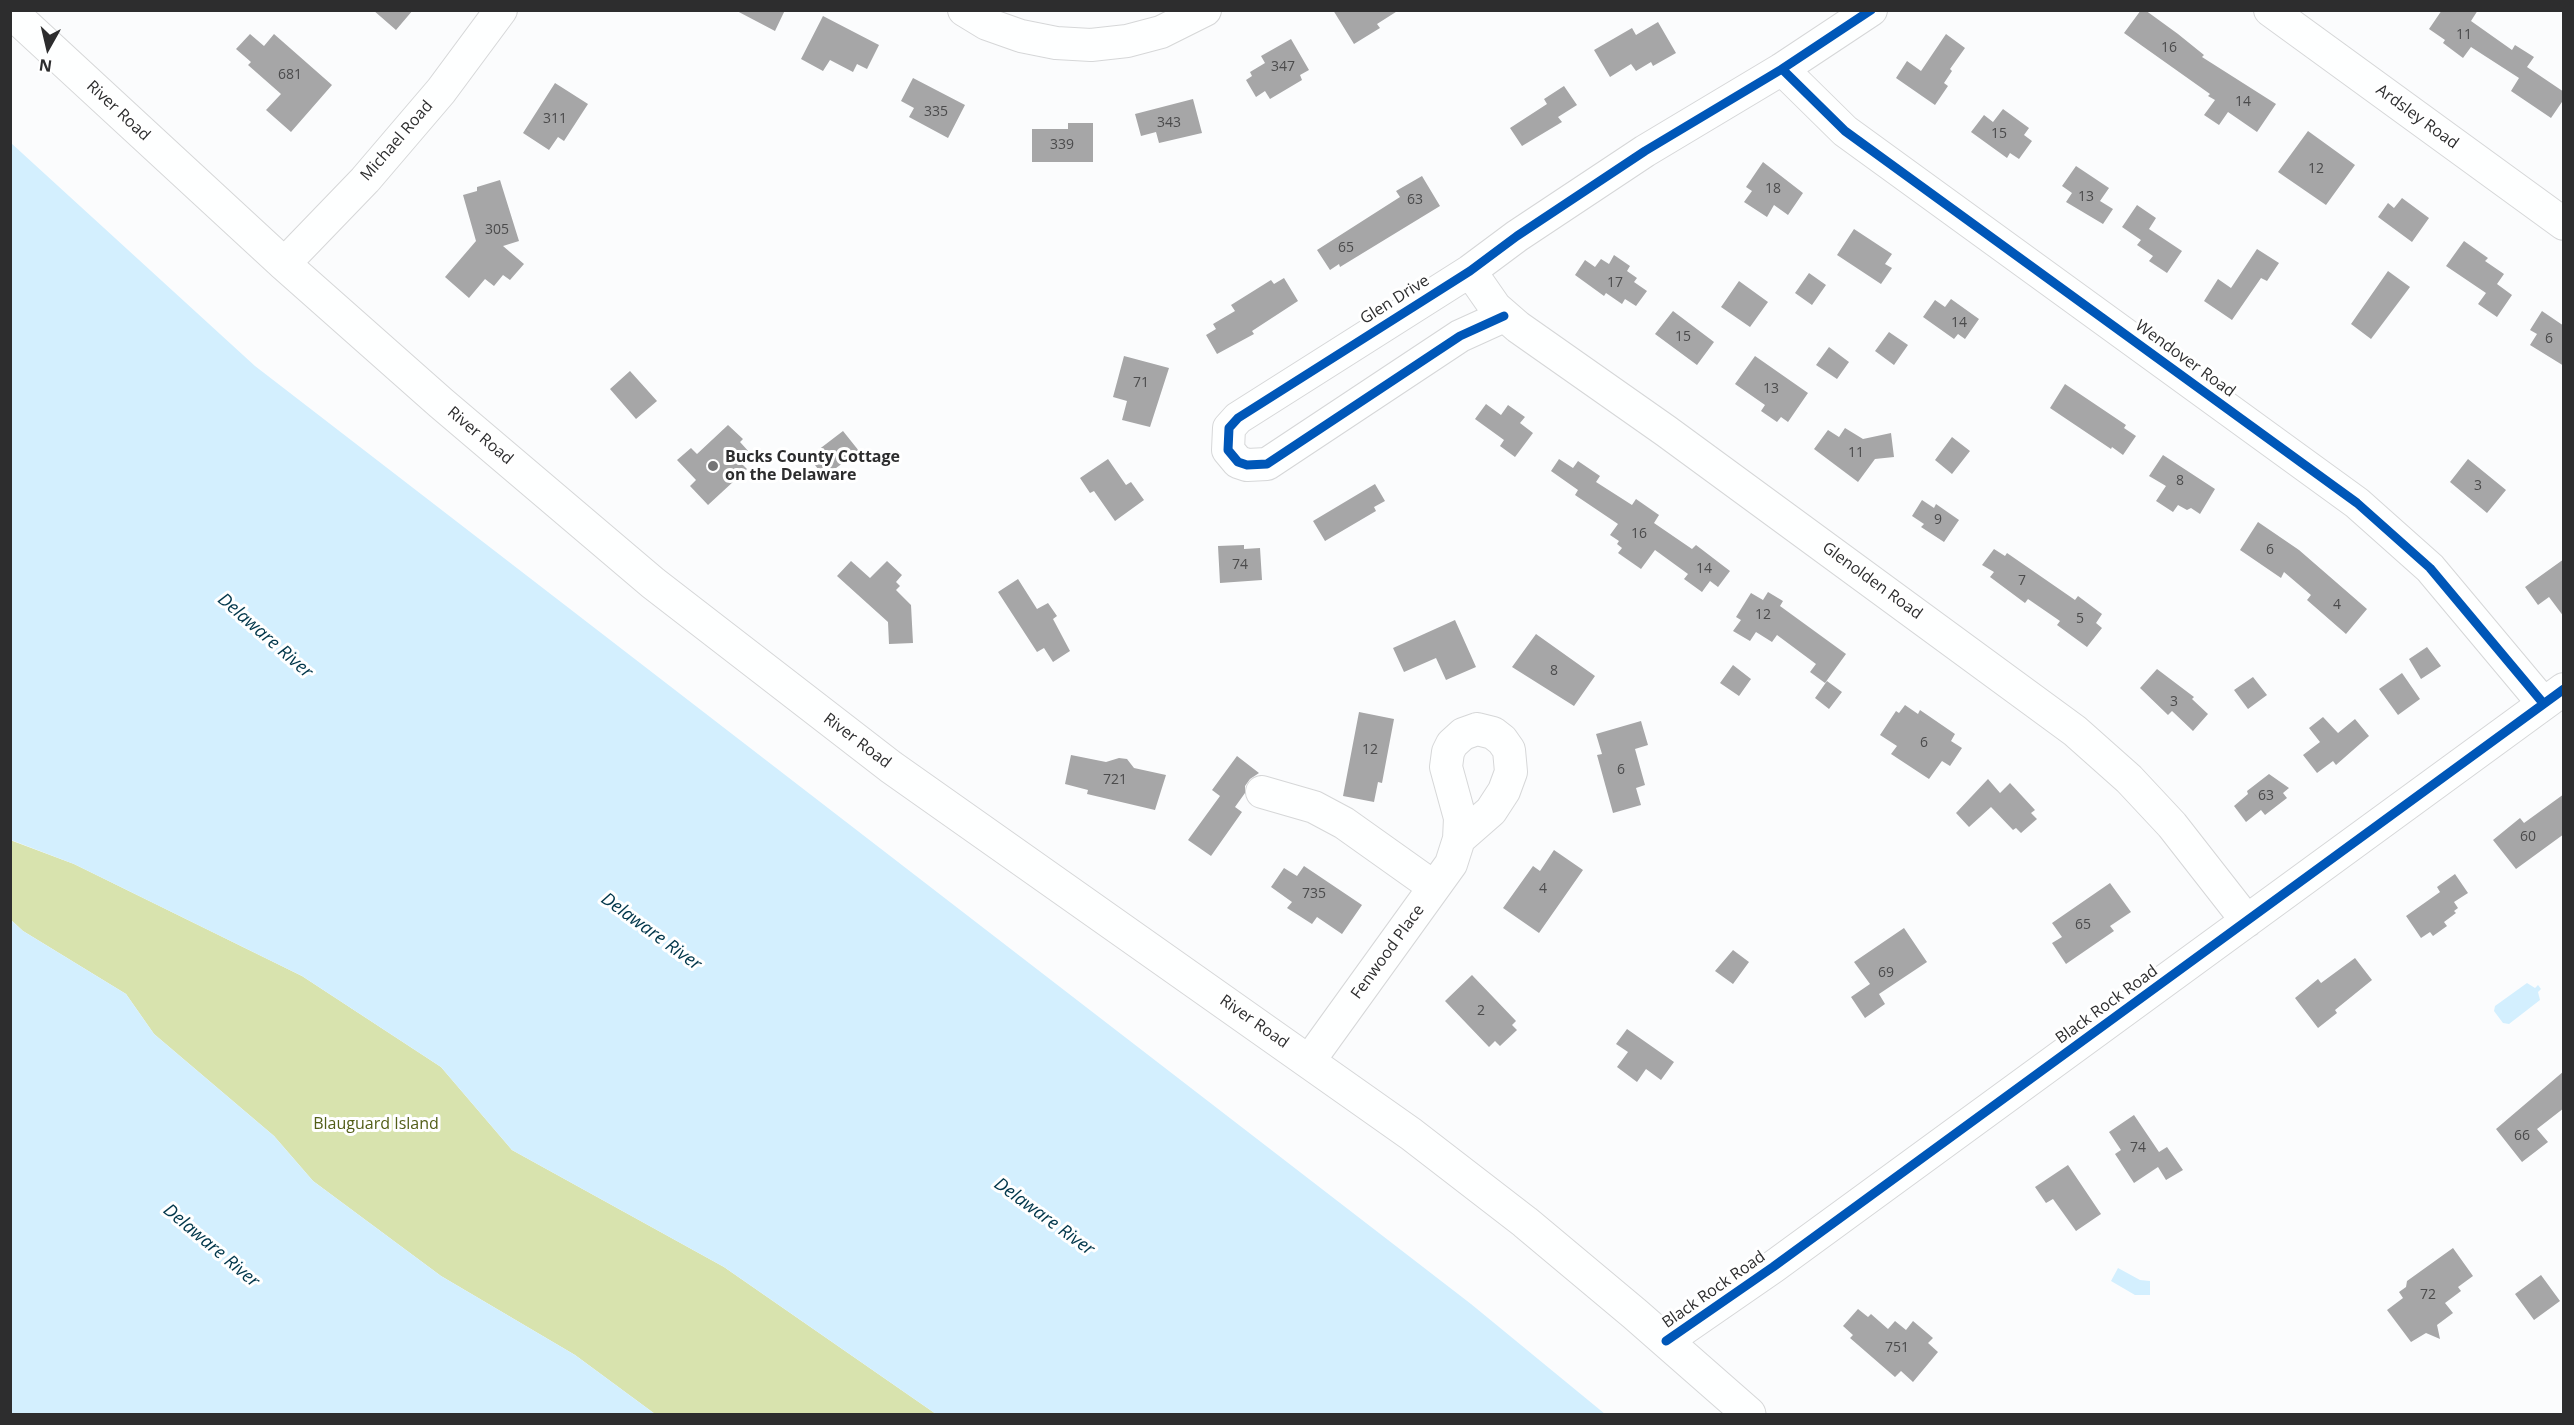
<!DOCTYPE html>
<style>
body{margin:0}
#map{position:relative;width:2574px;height:1425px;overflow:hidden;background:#fbfcfd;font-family:"Open Sans",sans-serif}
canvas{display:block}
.frame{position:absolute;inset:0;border:12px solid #2d2d2e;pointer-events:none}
.north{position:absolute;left:18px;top:18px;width:60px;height:60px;-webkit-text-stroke:4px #fff;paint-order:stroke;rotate:188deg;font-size:16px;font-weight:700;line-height:24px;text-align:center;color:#2d2d2e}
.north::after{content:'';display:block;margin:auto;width:21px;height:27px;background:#2d2d2e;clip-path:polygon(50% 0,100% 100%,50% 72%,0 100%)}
</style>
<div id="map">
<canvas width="2574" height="1425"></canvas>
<div class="frame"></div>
<div class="north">N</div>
</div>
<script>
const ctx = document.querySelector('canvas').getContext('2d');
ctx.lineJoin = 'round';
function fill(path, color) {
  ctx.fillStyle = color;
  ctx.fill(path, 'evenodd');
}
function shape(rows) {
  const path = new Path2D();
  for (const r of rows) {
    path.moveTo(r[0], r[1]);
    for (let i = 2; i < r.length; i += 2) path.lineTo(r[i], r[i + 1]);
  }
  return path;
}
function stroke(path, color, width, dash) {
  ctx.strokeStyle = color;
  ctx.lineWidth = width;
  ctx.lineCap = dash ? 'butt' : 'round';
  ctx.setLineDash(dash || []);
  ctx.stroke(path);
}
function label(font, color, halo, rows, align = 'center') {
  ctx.font = font + ' "Open Sans",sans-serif';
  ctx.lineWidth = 6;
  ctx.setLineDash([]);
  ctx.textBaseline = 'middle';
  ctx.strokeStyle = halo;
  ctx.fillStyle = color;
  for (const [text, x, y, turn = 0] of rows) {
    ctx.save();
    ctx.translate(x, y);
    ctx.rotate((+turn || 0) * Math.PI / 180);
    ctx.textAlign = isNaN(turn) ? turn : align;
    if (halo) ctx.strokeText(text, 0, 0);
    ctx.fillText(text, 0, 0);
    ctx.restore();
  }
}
const forest = shape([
 [10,840,74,864,302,976,441,1067,512,1150,724,1267,936,1414,655,1414,575,1355,441,1276,313,1181,274,1136,154,1034,126,994,23,931,11,920]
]);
const water = shape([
 [11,143,255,366,1471,1304,1605,1414,936,1414,724,1267,512,1150,441,1067,302,976,74,864,11,840],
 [11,920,23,931,126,994,154,1034,274,1136,313,1181,441,1276,575,1355,655,1414,11,1414],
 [2527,983,2535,988,2538,985,2541,989,2538,992,2540,1000,2509,1024,2503,1023,2494,1011,2495,1006],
 [2118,1268,2140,1280,2150,1281,2150,1295,2135,1295,2111,1281]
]);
const building = shape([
 [373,10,413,10,396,30],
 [735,10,785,10,775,31],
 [1333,10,1399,10,1377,24,1380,28,1354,44],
 [2141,10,2145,10,2178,34,2204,55,2202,57,2276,104,2257,132,2228,112,2219,125,2204,115,2215,100,2208,96,2210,94,2124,33],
 [2442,10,2478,10,2471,21,2512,50,2515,45,2534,57,2527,67,2564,92,2564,99,2551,118,2511,91,2519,78,2471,47,2463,58,2443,43,2445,40,2429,29],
 [823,16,879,45,867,69,857,64,853,72,830,60,823,71,801,59],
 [1658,22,1676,53,1653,66,1651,62,1636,71,1631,64,1610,77,1594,50,1632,28,1636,35],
 [250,34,264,46,274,34,332,85,291,132,266,110,281,94,248,65,251,62,236,49],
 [1946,34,1965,48,1950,69,1952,71,1944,83,1948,86,1935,105,1896,78,1907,61,1921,71],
 [1291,39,1309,70,1300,75,1302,80,1270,99,1265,91,1256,97,1246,80,1252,76,1250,72,1265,63,1261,56],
 [913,78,965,105,948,138,909,117,914,108,901,101],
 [555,83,588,104,564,141,558,137,549,150,523,133],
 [1564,86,1577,105,1558,117,1562,122,1522,146,1510,128,1547,104,1544,99],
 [1193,99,1202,133,1159,143,1156,132,1141,136,1135,114],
 [2003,109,2029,128,2024,135,2032,141,2019,159,2010,153,2007,158,1971,132,1984,115,1993,122],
 [1068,123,1093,123,1093,162,1032,162,1032,129,1068,129],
 [2308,131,2355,165,2326,205,2278,172],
 [1763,162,1803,193,1788,215,1774,205,1767,217,1744,202,1752,191,1746,187],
 [2076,166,2109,188,2100,201,2113,209,2103,224,2066,202,2072,193,2062,186],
 [1422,176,1440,206,1340,267,1339,264,1330,270,1317,250,1400,197,1396,191],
 [500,180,519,241,503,246,524,264,510,280,503,275,494,286,485,279,469,298,445,277,476,241,463,195,477,191,477,187],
 [2402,198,2429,218,2412,242,2378,217,2388,203,2394,208],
 [2137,205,2156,218,2149,229,2182,251,2167,273,2149,261,2153,256,2137,245,2141,240,2122,227],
 [1854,229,1892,254,1885,264,1892,268,1881,284,1837,255],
 [2464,241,2488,258,2485,261,2504,274,2497,284,2512,295,2497,317,2478,304,2486,293,2446,266],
 [2257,249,2279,263,2267,281,2261,278,2232,320,2204,301,2218,279,2231,288],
 [1614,255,1630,266,1627,271,1637,278,1634,282,1647,291,1636,306,1625,299,1622,304,1606,293,1604,296,1575,275,1585,260,1595,267,1601,259,1609,264],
 [2388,271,2410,287,2371,339,2351,324],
 [1809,273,1826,285,1812,305,1795,293],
 [1284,278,1298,301,1252,331,1254,334,1217,354,1206,335,1216,329,1213,324,1235,311,1231,305,1271,280,1274,284],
 [1739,281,1768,302,1750,327,1721,307],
 [1951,299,1979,319,1965,339,1958,334,1954,339,1923,317,1935,300,1945,307],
 [1673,311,1714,342,1697,365,1655,334],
 [2542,311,2564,326,2564,366,2530,345,2537,334,2530,330],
 [1889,332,1908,345,1894,365,1875,351],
 [1829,347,1849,362,1837,379,1816,365],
 [1124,356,1169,368,1150,427,1122,420,1127,401,1113,397],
 [1755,356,1808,393,1788,422,1781,417,1777,422,1761,411,1765,405,1735,384],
 [630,371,657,401,636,419,610,389],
 [2065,384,2126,425,2124,428,2136,436,2123,455,2112,447,2111,449,2050,408],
 [1486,404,1501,415,1508,405,1525,417,1520,423,1533,433,1515,457,1500,446,1504,440,1475,419],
 [728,425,743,439,740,442,750,453,740,462,747,469,708,505,690,486,696,480,677,460,691,448,697,454],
 [1845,428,1863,439,1891,433,1894,457,1875,459,1858,482,1814,449,1828,430,1839,437],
 [843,431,859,451,824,477,809,457],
 [1952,437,1970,451,1952,474,1935,460],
 [2163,455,2215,489,2200,514,2191,508,2187,510,2178,505,2173,512,2156,501,2166,486,2149,476],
 [1108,459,1126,485,1131,482,1144,500,1115,521,1094,491,1090,493,1080,478],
 [1559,459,1573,468,1578,461,1600,476,1596,482,1632,505,1636,499,1659,515,1654,523,1692,549,1696,545,1730,571,1718,587,1710,581,1702,592,1684,579,1688,574,1655,550,1641,569,1618,553,1622,548,1617,544,1619,541,1610,535,1618,524,1575,495,1578,490,1551,471],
 [2468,459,2506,490,2487,513,2450,482],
 [1375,484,1385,501,1374,507,1376,511,1325,541,1313,521],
 [1922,500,1934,508,1936,504,1959,520,1944,542,1921,527,1924,524,1912,516],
 [2258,522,2299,550,2367,609,2346,634,2307,600,2311,595,2284,572,2281,578,2240,550],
 [1244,545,1244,549,1260,548,1262,580,1220,583,1218,546],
 [1994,549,2005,556,2007,553,2075,600,2078,596,2102,614,2096,623,2102,628,2087,647,2057,625,2060,621,2028,599,2025,603,1990,577,1994,572,1982,565],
 [2564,559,2564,617,2549,597,2538,605,2525,587],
 [851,561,870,578,887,561,902,575,896,582,900,586,896,590,911,605,913,643,889,644,888,622,837,576],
 [1018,579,1037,609,1048,603,1057,616,1053,619,1070,651,1053,662,1044,648,1037,652,998,592],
 [1768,592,1783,601,1780,606,1846,654,1825,683,1810,672,1816,664,1777,635,1772,642,1756,632,1750,641,1733,631,1741,620,1736,617,1751,593,1763,600],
 [1455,620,1476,667,1446,680,1436,658,1404,672,1393,648],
 [1536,634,1595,676,1574,706,1512,667],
 [2427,647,2441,666,2421,679,2409,659],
 [1733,665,1751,679,1739,696,1720,683],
 [2157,669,2194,697,2192,699,2208,714,2193,731,2172,711,2168,715,2140,688],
 [2402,673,2420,699,2398,715,2379,689],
 [2253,677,2267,695,2248,709,2234,690],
 [1827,681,1842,692,1829,709,1815,698],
 [1905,705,1918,714,1920,710,1955,734,1951,741,1962,748,1950,766,1942,761,1929,779,1891,754,1897,746,1880,735,1896,711,1899,713],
 [1359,712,1394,719,1382,783,1378,782,1374,802,1343,796],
 [2323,717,2338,733,2355,719,2369,736,2336,765,2333,761,2317,773,2303,755,2320,742,2309,728],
 [1641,721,1648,745,1635,749,1645,785,1636,788,1641,805,1613,813,1597,755,1602,754,1596,734],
 [1071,755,1106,762,1119,758,1127,759,1134,768,1166,775,1155,810,1087,794,1088,790,1065,784],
 [1237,756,1259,773,1250,779,1245,786,1245,793,1235,807,1242,812,1211,856,1188,840,1220,796,1212,790],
 [2269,774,2289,788,2283,793,2287,798,2265,815,2261,810,2246,822,2234,806,2248,794,2247,791],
 [1988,779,2000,793,2010,783,2035,810,2031,813,2037,819,2021,833,2016,828,2013,830,1991,807,1969,827,1956,813],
 [2564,794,2564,834,2516,869,2493,840,2520,818,2524,823],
 [1554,850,1583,870,1539,933,1503,908,1533,866,1540,871],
 [1304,866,1362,905,1342,934,1317,917,1312,924,1287,908,1292,902,1271,887,1284,868,1297,876],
 [2455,874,2468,893,2454,902,2458,908,2454,911,2456,913,2444,922,2447,926,2433,936,2430,932,2421,938,2406,916,2440,892,2437,887],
 [2110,883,2131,912,2110,926,2114,931,2066,964,2052,943,2062,937,2052,923],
 [1904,928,1927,962,1879,994,1885,1004,1865,1018,1851,997,1870,984,1854,962],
 [1733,950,1749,962,1733,984,1715,971],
 [2355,958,2372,980,2335,1010,2337,1013,2318,1028,2295,998,2318,979,2321,983],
 [1472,975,1516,1021,1512,1025,1517,1030,1500,1046,1495,1041,1489,1047,1445,1001],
 [1627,1029,1674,1062,1661,1080,1646,1069,1637,1082,1617,1067,1628,1052,1616,1044],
 [2564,1071,2564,1108,2537,1129,2548,1142,2522,1162,2496,1129],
 [2134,1115,2159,1152,2167,1147,2183,1170,2166,1180,2158,1167,2134,1183,2115,1154,2121,1150,2109,1132],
 [2068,1165,2101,1214,2076,1231,2053,1199,2046,1203,2035,1187],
 [2453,1248,2473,1276,2458,1287,2461,1291,2445,1303,2453,1313,2437,1325,2440,1339,2426,1333,2411,1342,2387,1310,2403,1298,2399,1292,2406,1287,2407,1281],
 [2541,1275,2560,1301,2534,1320,2515,1294],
 [1858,1309,1868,1317,1871,1314,1888,1329,1895,1321,1906,1330,1913,1321,1933,1338,1928,1343,1938,1352,1913,1382,1901,1371,1895,1377,1850,1338,1853,1335,1843,1326]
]);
const minor = shape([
 [964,10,987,24,1021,36,1056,43,1091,45,1127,41,1161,32,1205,10],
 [2270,10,2564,224],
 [1782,69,1845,131,2357,503,2430,568,2543,703],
 [284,264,365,180,441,91,501,10],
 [1470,271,1495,307,1518,327,1666,431,2075,731,2129,779,2172,825,2247,921],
 [1504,316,1460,336,1267,464,1247,465,1238,462,1228,450,1229,428,1238,418,1470,271,1517,236,1645,151,1782,69,1871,10],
 [1477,729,1493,733,1502,740,1509,750,1511,772,1504,791,1491,811,1459,839,1460,818,1446,767,1448,752,1452,744,1463,734,1477,729],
 [1262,792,1314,807,1344,823,1434,887],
 [1309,1061,1451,864,1459,839],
 [1666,1341,1773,1267,2564,689]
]);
const major = shape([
 [10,11,284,264,441,403,653,583,891,767,1411,1134,1525,1222,1635,1314,1749,1414]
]);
const cycleway = shape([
 [1782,69,1845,131,2357,503,2430,568,2543,703],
 [1504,316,1460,336,1267,464,1247,465,1238,462,1228,450,1229,428,1238,418,1470,271,1517,236,1645,151,1782,69,1871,10],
 [1666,1341,1773,1267,2564,689]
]);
const markers = [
 [713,466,6,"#757576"]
];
const numberNames = [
 ["11",2464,35],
 ["16",2169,48],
 ["347",1283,67],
 ["681",290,75],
 ["14",2243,102],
 ["335",936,112],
 ["311",555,119],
 ["343",1169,123],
 ["15",1999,134],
 ["339",1062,145],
 ["12",2316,169],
 ["18",1773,189],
 ["13",2086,197],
 ["63",1415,200],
 ["305",497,230],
 ["65",1346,248],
 ["17",1615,283],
 ["14",1959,323],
 ["15",1683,337],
 ["6",2549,339],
 ["71",1141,383],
 ["13",1771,389],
 ["11",1856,453],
 ["8",2180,481],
 ["3",2478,486],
 ["9",1938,520],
 ["16",1639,534],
 ["6",2270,550],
 ["74",1240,565],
 ["14",1704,569],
 ["7",2022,581],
 ["4",2337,605],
 ["12",1763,615],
 ["5",2080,619],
 ["8",1554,671],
 ["3",2174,702],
 ["6",1924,743],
 ["12",1370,750],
 ["6",1621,770],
 ["721",1115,780],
 ["63",2266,796],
 ["60",2528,837],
 ["4",1543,889],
 ["735",1314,894],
 ["65",2083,925],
 ["69",1886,973],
 ["2",1481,1011],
 ["66",2522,1136],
 ["74",2138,1148],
 ["72",2428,1295],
 ["751",1897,1348]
];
const streetNames = [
 ["River Road",118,111,43],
 ["Ardsley Road",2417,117,36],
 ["Michael Road",397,141,-49],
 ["Glen Drive",1395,300,-32],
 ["Wendover Road",2185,359,36],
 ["River Road",480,436,40],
 ["Glenolden Road",1872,581,36],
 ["River Road",857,741,37],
 ["Fenwood Place",1388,952,-54],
 ["Black Rock Road",2107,1005,-36],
 ["River Road",1254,1022,35],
 ["Black Rock Road",1714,1290,-35]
];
const poiNames = [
 ["Bucks County Cottage",725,457],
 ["on the Delaware",725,475]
];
const parkNames = [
 ["Blauguard Island",376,1124]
];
const waterNames = [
 ["Delaware River",265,636,41],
 ["Delaware River",651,932,36],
 ["Delaware River",1044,1217,36],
 ["Delaware River",211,1246,40]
];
fill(forest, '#d8e3ae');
fill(water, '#d3effe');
fill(building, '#a6a6a7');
stroke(minor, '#d6d7d8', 34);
stroke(major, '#d6d7d8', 35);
stroke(minor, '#feffff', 32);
stroke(major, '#feffff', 33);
stroke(cycleway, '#0057b8', 9);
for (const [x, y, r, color] of markers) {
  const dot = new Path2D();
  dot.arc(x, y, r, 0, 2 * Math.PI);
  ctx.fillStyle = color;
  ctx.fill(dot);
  stroke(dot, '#fff', 2);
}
label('14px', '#4b4b4c', null, numberNames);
label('16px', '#2d2d2e', '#fff', streetNames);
label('bold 16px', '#2d2d2e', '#fff', poiNames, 'left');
label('16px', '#525e17', '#fff', parkNames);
label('italic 18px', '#00364a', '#fff', waterNames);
</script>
